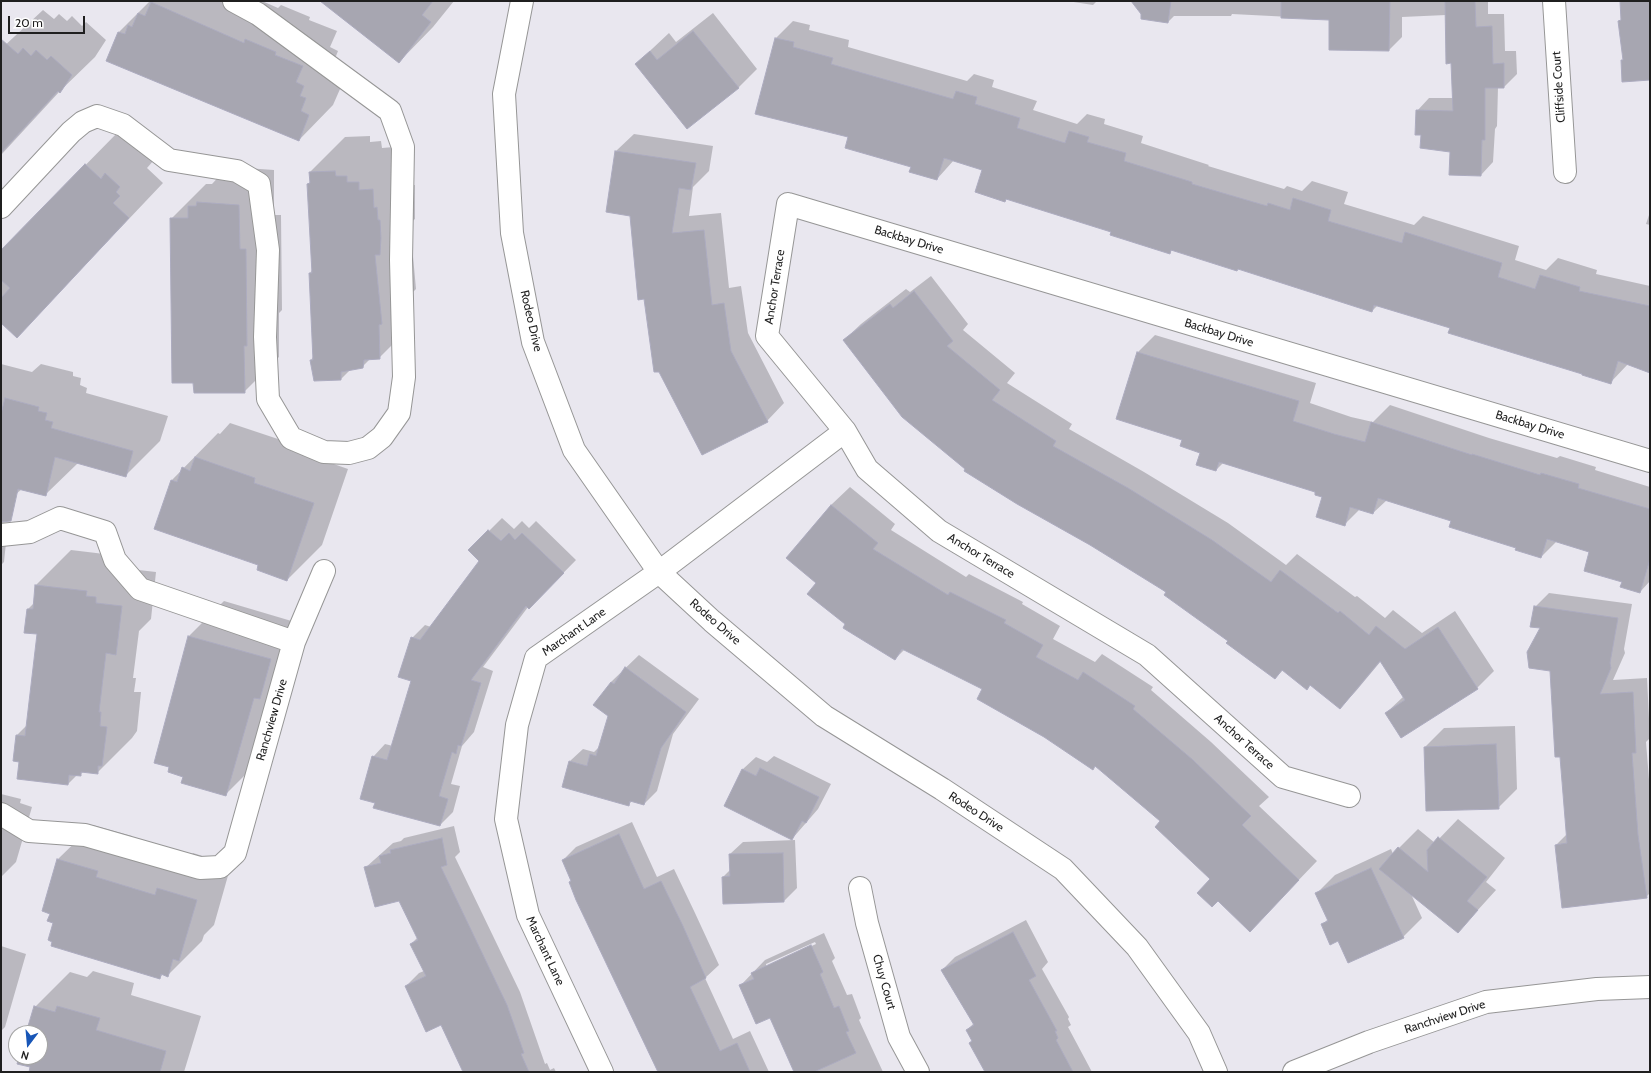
<!DOCTYPE html>
<style>
body{margin:0}
#map{position:relative;width:1651px;height:1073px;overflow:hidden;background:#e9e7ef;font-family:Cabin,sans-serif}
canvas{display:block}
.frame{position:absolute;inset:0;border:2px solid #1f1f1f;pointer-events:none}
.north{position:absolute;left:8px;top:1025px;width:40px;height:40px;box-sizing:border-box;background:#fff;border:1px solid #a5a5a5;border-radius:50%;rotate:196deg;font-size:11px;font-weight:700;line-height:16px;text-align:center;color:#1f1f1f}
.north::after{content:'';display:block;margin:auto;width:14px;height:18px;background:#1856b7;clip-path:polygon(50% 0,100% 100%,50% 72%,0 100%)}
.scale{position:absolute;left:8px;top:16px;width:77px;height:18px;box-sizing:border-box;border:2px solid #1f1f1f;border-top:0;padding-left:5px;font-size:12px;line-height:14px;white-space:nowrap;color:#1f1f1f;-webkit-text-stroke:3px #fff;paint-order:stroke}
</style>
<div id="map">
<canvas width="1651" height="1073"></canvas>
<div class="frame"></div>
<div class="north">N</div>
<div class="scale">20 m</div>
</div>
<script>
const ctx = document.querySelector('canvas').getContext('2d');
ctx.lineJoin = 'round';
function fill(path, color) {
  ctx.fillStyle = color;
  ctx.fill(path, 'evenodd');
}
function shape(rows) {
  const path = new Path2D();
  for (const r of rows) {
    path.moveTo(r[0], r[1]);
    for (let i = 2; i < r.length; i += 2) path.lineTo(r[i], r[i + 1]);
  }
  return path;
}
function stroke(path, color, width, dash) {
  ctx.strokeStyle = color;
  ctx.lineWidth = width;
  ctx.lineCap = dash ? 'butt' : 'round';
  ctx.setLineDash(dash || []);
  ctx.stroke(path);
}
function label(font, color, halo, rows, align = 'center') {
  ctx.font = font + ' Cabin,sans-serif';
  ctx.lineWidth = 3;
  ctx.setLineDash([]);
  ctx.textBaseline = 'middle';
  ctx.strokeStyle = halo;
  ctx.fillStyle = color;
  for (const [text, x, y, turn = 0] of rows) {
    ctx.save();
    ctx.translate(x, y);
    ctx.rotate((+turn || 0) * Math.PI / 180);
    ctx.textAlign = isNaN(turn) ? turn : align;
    if (halo) ctx.strokeText(text, 0, 0);
    ctx.fillText(text, 0, 0);
    ctx.restore();
  }
}
const shadow = shape([
 [150,1,262,1,278,8,281,5,310,17,309,20,337,31,330,47,338,51,334,61,344,80,333,105,299,140,108,60,119,32],
 [321,1,454,1,433,27,399,62],
 [1067,1,1097,1,1093,5],
 [1132,1,1488,1,1488,14,1504,14,1505,51,1516,51,1517,74,1504,87,1498,87,1497,126,1495,129,1493,162,1481,175,1451,151,1422,134,1417,111,1429,98,1453,98,1452,62,1446,15,1402,17,1402,37,1389,50,1330,19,1232,14,1231,16,1174,16,1168,22,1142,14],
 [43,10,54,19,59,14,67,21,72,16,82,26,86,22,106,40,95,57,60,91,1,155,1,49],
 [713,13,757,69,738,88,636,64,669,33,676,42],
 [793,21,810,25,809,30,849,40,848,47,967,81,974,74,994,80,992,87,1037,101,1033,110,1077,124,1087,114,1105,119,1104,124,1143,136,1141,143,1209,165,1208,166,1284,189,1287,186,1302,191,1312,181,1348,192,1344,204,1414,225,1423,216,1519,246,1515,260,1546,270,1558,258,1597,270,1596,274,1650,286,1650,372,1628,364,1610,383,1451,328,1378,305,1372,311,1239,268,1172,250,1169,253,1112,231,1007,198,1005,200,983,169,954,160,937,179,849,136,756,113,776,38],
 [120,130,154,160,147,168,163,183,17,337,4,324,1,326,1,251],
 [634,134,713,146,709,171,693,187,689,216,721,213,729,288,741,286,748,333,784,403,767,421,644,298,631,215,616,151],
 [370,136,370,142,381,141,382,148,394,147,412,185,415,185,415,219,410,223,416,289,413,292,414,323,379,358,371,358,362,367,351,369,341,379,311,360,313,357,310,273,312,270,308,184,310,182,310,172,345,137],
 [232,167,274,170,274,215,281,215,282,310,279,313,279,357,244,392,171,219,206,184,212,184,224,171],
 [1650,212,1650,225,1646,224],
 [931,276,968,324,963,330,1015,373,1007,383,1072,424,1069,429,1144,472,1228,523,1286,565,1297,554,1355,597,1357,596,1385,618,1393,610,1422,633,1455,611,1494,671,1477,688,1401,737,1386,713,1404,696,1381,661,1356,691,1340,708,1311,684,1283,670,1275,678,844,340,861,324,906,289,910,292],
 [1155,335,1316,383,1310,403,1351,417,1373,422,1390,405,1489,438,1557,458,1560,456,1596,467,1595,470,1650,487,1650,581,1640,592,1623,581,1591,551,1557,541,1541,557,1452,520,1387,500,1373,513,1360,509,1344,525,1323,497,1317,492,1223,463,1216,470,1201,452,1184,439,1138,352],
 [1,364,32,372,41,364,73,372,73,376,81,378,80,385,87,388,86,393,168,416,160,441,125,476,78,463,45,495,22,489,16,494,1,490],
 [230,423,290,443,288,448,348,469,322,545,287,580,260,565,171,481,218,433,220,434],
 [850,487,895,524,891,530,966,577,969,574,1023,602,1022,604,1060,626,1053,639,1095,662,1102,654,1153,687,1151,690,1211,742,1269,797,1259,806,1317,861,1268,912,1211,879,1162,821,1096,765,1093,768,984,689,905,649,895,659,846,624,817,583,787,558,831,505],
 [502,518,514,529,522,521,529,528,536,521,576,560,529,608,528,607,483,667,493,671,474,732,462,746,451,784,460,786,453,812,440,825,376,802,373,757,385,744,393,746,412,681,412,638,425,625,431,627,481,561,470,550],
 [1,522,8,523,4,562,1,565],
 [71,550,121,556,130,569,156,572,151,619,139,631,133,678,136,678,134,692,141,692,137,731,132,738,97,773,84,771,80,775,77,775,68,784,20,761,17,735,27,725,38,633,28,609,35,602,36,585],
 [1549,593,1632,604,1624,649,1625,653,1613,680,1647,678,1650,738,1646,742,1650,792,1650,893,1646,897,1556,845,1567,834,1561,756,1551,670,1542,628,1535,607],
 [224,601,305,625,260,760,225,795,184,776,170,767,155,762,189,636],
 [639,655,699,699,673,734,657,791,644,804,633,800,628,805,570,761,583,749,594,752,601,745,609,716,611,682],
 [1515,726,1517,789,1498,808,1425,747,1444,728],
 [774,756,831,784,818,809,792,839,725,805,743,769,756,757,767,762],
 [1,794,21,799,20,803,32,807,16,862,1,877],
 [1458,819,1505,858,1486,882,1496,890,1458,932,1411,894,1422,918,1403,937,1338,940,1322,925,1328,919,1316,894,1335,875,1391,849,1393,854,1418,829,1435,843],
 [632,822,657,877,674,869,695,913,719,965,705,978,733,1039,750,1031,769,1072,658,1072,577,900,572,880,563,860,576,847],
 [93,825,132,836,130,843,187,860,193,853,231,865,214,925,204,935,202,941,168,975,163,974,160,978,54,923,51,913,43,910,58,859],
 [454,826,460,852,455,857,520,992,545,1064,547,1063,550,1070,554,1068,556,1072,465,1072,441,1024,406,986,419,973,424,971,411,944,418,937,399,900,365,868,393,843,401,841,404,838],
 [795,840,797,888,784,901,723,877,731,869,730,854,743,842],
 [1026,920,1048,962,1042,969,1069,1017,1068,1019,1071,1025,1068,1027,1092,1072,986,1072,967,1030,974,1023,942,970,955,957],
 [824,933,835,958,832,961,847,995,852,994,861,1018,859,1020,883,1072,795,1072,770,1017,740,986,765,960],
 [815,942,816,944,766,967,766,964],
 [1,946,26,954,5,1027,1,1031],
 [93,971,134,983,131,995,201,1016,184,1072,30,1072,31,1066,20,1057,40,1057,40,1033,27,1033,35,1007,70,972,87,977]
]);
const building = shape([
 [320,1,433,1,422,15,431,22,399,63,320,1],
 [1131,1,1171,1,1168,23,1141,19,1141,14,1131,1],
 [1281,1,1390,1,1389,51,1329,50,1329,20,1281,18,1281,1],
 [1445,1,1475,1,1476,27,1492,26,1493,64,1504,63,1504,88,1485,88,1485,140,1482,140,1481,176,1449,175,1450,152,1420,148,1421,135,1415,135,1416,110,1453,111,1451,63,1446,64,1445,1],
 [1620,1,1650,1,1650,80,1622,82,1621,60,1623,60,1618,21,1621,20,1620,1],
 [151,2,244,43,245,39,276,52,275,55,303,66,296,82,304,86,300,96,306,98,301,111,309,115,299,141,106,61,118,32,125,34,128,25,132,27,138,13,145,16,151,2],
 [693,31,739,88,687,129,635,64,650,51,657,60,693,31],
 [775,38,794,42,793,47,833,58,831,64,953,99,956,91,977,97,975,104,1020,118,1017,128,1065,143,1069,131,1089,137,1087,142,1126,153,1124,161,1192,182,1192,184,1267,206,1268,203,1290,210,1293,198,1331,210,1328,221,1402,243,1405,232,1502,263,1498,277,1535,289,1540,275,1580,287,1579,291,1650,306,1650,373,1618,361,1611,384,1582,375,1582,374,1448,333,1450,328,1374,305,1372,312,1238,269,1237,271,1171,250,1170,254,1110,235,1111,232,1006,199,1005,202,975,192,982,170,944,158,937,180,909,172,911,167,845,148,848,137,755,114,775,38],
 [1,39,18,54,23,48,31,56,36,50,47,60,51,56,72,75,60,93,58,91,1,153,1,39],
 [615,151,696,163,691,190,679,188,672,233,704,230,712,305,724,303,731,351,768,422,702,455,659,372,654,372,644,299,638,300,630,216,606,212,615,151],
 [85,164,101,179,105,173,120,187,116,192,120,196,113,203,129,218,17,338,1,323,1,298,10,288,1,280,1,250,85,164],
 [335,171,336,176,347,176,347,182,359,182,359,190,373,189,374,208,377,207,378,220,380,220,381,238,380,255,375,255,382,324,379,325,380,359,364,360,363,368,341,372,341,380,314,381,310,360,313,360,309,273,312,273,307,184,310,183,309,172,335,171],
 [197,202,239,205,240,249,246,249,247,346,244,346,245,393,194,393,193,383,172,383,170,218,188,218,188,206,196,206,197,202],
 [914,291,953,341,947,346,1000,390,992,400,1056,441,1053,446,1128,488,1212,540,1271,582,1280,570,1338,613,1340,611,1369,635,1376,626,1405,649,1438,627,1478,689,1401,738,1385,713,1405,700,1380,661,1340,709,1310,685,1307,690,1282,670,1275,679,1226,643,1228,641,1164,595,1166,592,1090,545,1017,504,964,471,965,469,902,417,843,340,890,304,893,308,914,291],
 [1137,352,1299,401,1293,421,1334,434,1365,442,1371,422,1472,455,1472,454,1540,475,1541,473,1579,484,1578,488,1650,509,1650,559,1640,593,1620,587,1622,582,1584,571,1589,552,1547,539,1541,558,1515,550,1516,548,1449,527,1451,521,1378,498,1373,514,1350,507,1345,526,1316,517,1322,497,1315,495,1315,492,1219,462,1216,471,1196,465,1200,453,1180,446,1182,440,1116,419,1137,352],
 [5,398,39,407,38,411,47,413,45,420,53,422,51,428,133,451,126,477,55,457,46,496,18,489,11,521,1,522,1,414,5,398],
 [195,457,255,478,254,483,314,503,287,581,257,570,258,565,154,529,171,480,177,482,182,467,190,471,195,457],
 [831,505,878,543,873,549,948,595,950,592,1006,620,1004,623,1043,645,1036,657,1078,680,1083,672,1135,706,1133,709,1193,760,1251,816,1242,825,1299,880,1250,932,1218,901,1212,907,1197,893,1210,879,1155,827,1160,821,1095,766,1093,770,1044,737,977,699,982,689,902,649,895,660,843,628,845,624,807,594,816,583,786,558,831,505],
 [488,530,501,541,509,533,515,540,522,533,564,573,529,609,526,606,471,680,481,683,461,746,458,745,456,754,452,752,439,796,448,799,440,826,373,808,375,803,360,799,372,756,387,760,411,681,398,677,411,637,420,640,479,561,468,550,488,530],
 [35,585,87,591,86,596,96,597,96,603,122,606,116,655,106,653,99,712,101,712,100,726,107,727,102,766,98,766,98,774,81,772,81,776,69,775,68,785,17,779,19,762,13,761,16,735,25,736,37,634,24,633,27,609,33,609,35,585],
 [1534,606,1618,618,1610,663,1611,668,1600,694,1633,692,1636,753,1632,753,1638,835,1647,898,1562,908,1555,845,1567,843,1560,757,1555,757,1550,671,1529,668,1527,652,1540,628,1530,627,1534,606],
 [188,636,271,659,260,699,254,698,226,796,181,783,183,777,168,772,169,767,154,763,188,636],
 [625,667,686,712,661,748,644,805,630,801,629,806,562,787,569,761,587,766,590,754,596,756,608,716,593,705,611,682,614,684,625,667],
 [1496,744,1499,809,1426,811,1424,747,1496,744],
 [760,768,819,797,806,823,802,821,792,840,724,806,742,769,756,776,760,768],
 [619,834,644,889,661,881,683,926,706,978,690,987,720,1051,737,1043,750,1072,658,1072,576,900,569,882,571,881,562,860,619,834],
 [1438,837,1487,877,1467,901,1478,910,1458,933,1379,869,1398,847,1428,872,1427,850,1438,837],
 [442,838,447,865,441,867,507,1005,524,1053,521,1054,529,1072,463,1072,441,1025,426,1032,405,986,426,976,410,944,418,940,399,901,375,907,364,867,381,863,379,856,391,853,390,850,442,838],
 [783,853,784,902,723,904,722,877,730,876,729,854,783,853],
 [57,859,98,871,96,877,155,895,157,888,197,900,179,961,173,959,168,977,161,974,160,979,51,946,52,942,48,940,53,923,47,921,50,914,42,911,57,859],
 [1371,868,1404,938,1348,963,1338,941,1330,945,1321,924,1328,921,1315,893,1371,868],
 [1013,932,1036,976,1029,980,1057,1031,1055,1031,1058,1038,1056,1040,1073,1072,985,1072,969,1043,972,1041,966,1030,974,1025,941,970,1013,932],
 [811,945,823,972,820,974,834,1008,839,1006,849,1031,846,1032,856,1053,814,1072,794,1072,770,1018,756,1024,739,985,754,979,751,973,811,945],
 [34,1006,55,1012,57,1006,100,1018,96,1030,166,1051,160,1072,29,1072,30,1067,17,1064,19,1057,40,1057,40,1033,26,1033,34,1006]
]);
const minor = shape([
 [522,1,504,94,512,233,533,342,574,450,659,572,712,621,824,716,942,789,1063,869,1137,947,1199,1033,1216,1072],
 [1554,1,1565,172],
 [1,207,71,132,83,122,97,116,123,125,169,160,237,171,259,184,268,250,265,337,268,399,291,438,324,452,349,453,368,448,382,437,399,413,404,377,401,260,403,147,390,111,258,14,234,1],
 [1,535,30,532,60,518,105,532,115,560,140,589,294,642],
 [1349,796,1283,777,1147,655,939,531,867,469,845,431,767,336,788,204,1650,461],
 [1,814,29,831,85,835,200,868,220,867,235,853,294,642,324,571],
 [860,888,867,923,899,1037,918,1072],
 [602,1072,528,915,506,819,517,725,536,658,659,572,845,431],
 [1294,1072,1369,1042,1486,1002,1597,989,1650,987]
]);
const streetNames = [
 ["Cliffside Court",1559,87,-94],
 ["Backbay Drive",909,240,17],
 ["Anchor Terrace",775,287,-81],
 ["Rodeo Drive",531,321,77],
 ["Backbay Drive",1219,333,17],
 ["Backbay Drive",1530,425,17],
 ["Anchor Terrace",981,556,31],
 ["Rodeo Drive",715,622,41],
 ["Marchant Lane",574,632,-35],
 ["Ranchview Drive",272,720,-74],
 ["Anchor Terrace",1244,742,42],
 ["Rodeo Drive",976,812,33],
 ["Marchant Lane",545,951,65],
 ["Chuy Court",884,982,74],
 ["Ranchview Drive",1445,1017,-18]
];
fill(shadow, '#0003');
fill(building, '#a7a6b1');
stroke(building, '#acabbf', 1);
stroke(minor, '#969696', 24);
stroke(minor, '#fff', 22);
label('12px', '#1f1f1f', '#fff', streetNames);
</script>
